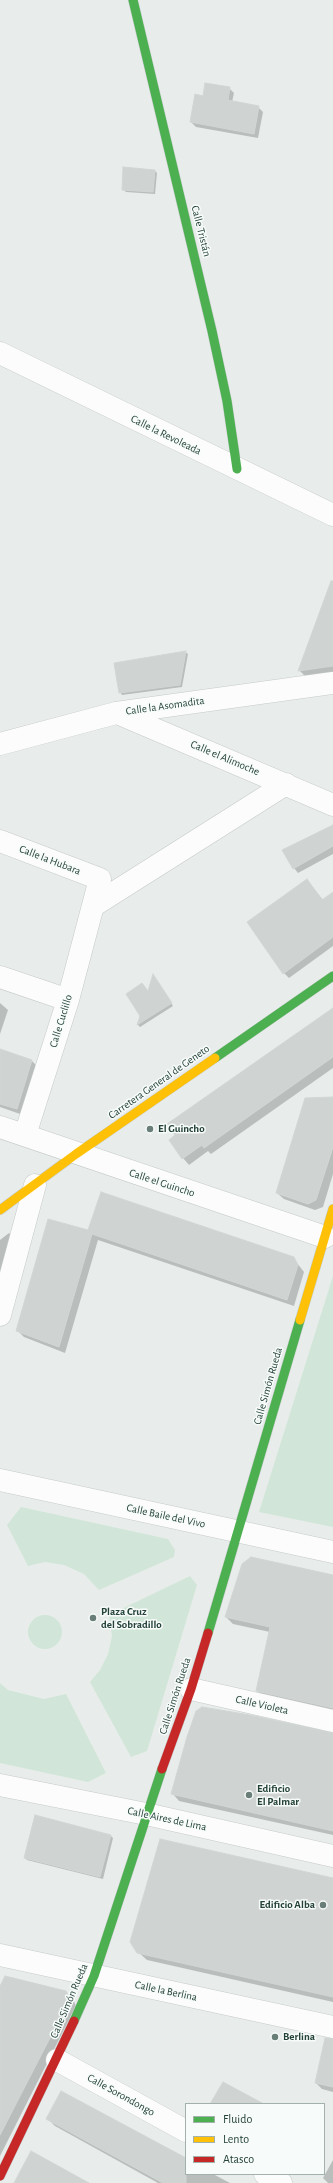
<!DOCTYPE html>
<meta charset="utf-8">
<style>
body{margin:0}
#map{position:relative;width:333px;height:2183px;overflow:hidden;background:#e8edeb;font-family:"Alegreya Sans",sans-serif}
canvas{display:block}
.legend{position:absolute;left:185px;top:2103px;width:140px;height:72px;box-sizing:border-box;background:#f7fbf9;border:1px solid #a3b1ad;margin:0;padding:5px 7px;list-style:none;font-size:12px;color:#24423a}
.legend li{display:flex;align-items:center;gap:8px;height:20px}
.legend b{width:20px;border:1px solid #a3b1ad}
</style>
<div id="map">
<canvas width="333" height="2183"></canvas>
<ul class="legend">
<li><b style="height:5px;background:#4caf50"></b>Fluido</li>
<li><b style="height:5px;background:#ffc107"></b>Lento</li>
<li><b style="height:5px;background:#c62828"></b>Atasco</li>
</ul>
</div>
<script>
const ctx = document.querySelector('canvas').getContext('2d');
ctx.lineJoin = 'round';
function fill(path, color) {
  ctx.fillStyle = color;
  ctx.fill(path, 'evenodd');
}
function shape(rows) {
  const path = new Path2D();
  for (const r of rows) {
    if (r.length === 3) {
      path.moveTo(r[0] + r[2], r[1]);
      path.arc(r[0], r[1], r[2], 0, 2 * Math.PI);
      continue;
    }
    path.moveTo(r[0], r[1]);
    for (let i = 2; i < r.length; i += 2) path.lineTo(r[i], r[i + 1]);
  }
  return path;
}
function stroke(path, color, width, dash) {
  ctx.strokeStyle = color;
  ctx.lineWidth = width;
  ctx.lineCap = dash ? 'butt' : 'round';
  ctx.setLineDash(dash || []);
  ctx.stroke(path);
}
function label(font, color, halo, rows, align = 'center') {
  ctx.font = font + ' "Alegreya Sans",sans-serif';
  ctx.lineWidth = 3;
  ctx.setLineDash([]);
  ctx.textBaseline = 'middle';
  ctx.strokeStyle = halo;
  ctx.fillStyle = color;
  for (const [text, x, y, turn = 0] of rows) {
    ctx.save();
    ctx.translate(x, y);
    ctx.rotate((+turn || 0) * Math.PI / 180);
    ctx.textAlign = isNaN(turn) ? turn : align;
    if (halo) ctx.strokeText(text, 0, 0);
    ctx.fillText(text, 0, 0);
    ctx.restore();
  }
}
const green = shape([
 [333,1276,333,1527,259,1512],
 [21,1507,168,1539,175,1550,174,1557,99,1590,84,1574,64,1565,45,1562,28,1566,7,1525],
 [190,1576,197,1585,147,1751,131,1757,90,1682,100,1670,108,1654,112,1636,109,1615],
 [45,1632,17],
 [0,1683,8,1690,44,1699,66,1694,106,1773,88,1782,0,1763]
]);
const shadow = shape([
 [229,88,234,93,232,102,258,107,263,112,258,138,196,127,191,122,203,97],
 [155,171,157,173,155,194,126,192,123,189],
 [327,594,333,596,333,674,306,677,300,671],
 [185,652,188,654,182,687,122,695,120,692],
 [333,826,333,854,298,873,294,868],
 [307,880,323,900,333,893,333,946,289,978,284,973],
 [155,978,173,1006,140,1027,138,1025],
 [0,1003,8,1010,0,1034],
 [333,1009,333,1068,211,1154,208,1151,189,1165,183,1158],
 [0,1050,32,1061,38,1067,23,1115,0,1107],
 [333,1100,333,1174,323,1207,315,1210,284,1199,277,1193],
 [89,1231,293,1258,304,1272,294,1306,98,1240,65,1353,24,1337,17,1330],
 [9,1233,15,1239,0,1296,0,1240],
 [333,1576,333,1713,263,1697,257,1690,270,1632,233,1624,226,1617],
 [333,1734,333,1835,179,1801,173,1794],
 [111,1836,113,1838,103,1879,27,1860,25,1858],
 [333,1879,333,2002,147,1960,138,1952],
 [0,1989,66,1992,73,1999,76,2006,0,2156],
 [333,2049,333,2092,322,2089,316,2083],
 [48,2119,186,2160,186,2174,213,2174,230,2183,158,2183,55,2126],
 [333,2160,333,2183,328,2183,323,2178]
]);
const building = shape([
 [205,83,230,87,228,100,259,106,254,134,190,122,195,94,203,96,205,83],
 [123,167,155,170,153,192,122,190,123,167],
 [331,581,333,581,333,666,298,671,331,581],
 [186,651,180,685,119,693,114,663,186,651],
 [333,825,333,846,293,869,282,850,333,825],
 [307,879,322,900,333,892,333,937,283,974,247,922,307,879],
 [153,974,172,1003,137,1025,140,1016,126,994,142,983,148,991,153,974],
 [333,1008,333,1057,204,1148,202,1145,182,1159,169,1140,175,1135,167,1124,333,1008],
 [0,1049,32,1060,17,1109,0,1104,0,1049],
 [333,1097,333,1147,316,1200,308,1204,276,1193,305,1098,333,1097],
 [101,1192,294,1257,298,1265,287,1300,92,1234,59,1347,16,1331,48,1219,88,1230,101,1192],
 [251,1557,333,1575,333,1708,256,1691,270,1627,225,1617,242,1564,251,1557],
 [202,1707,250,1715,333,1733,333,1831,171,1794,187,1737,196,1711,202,1707],
 [35,1815,111,1835,100,1877,24,1858,35,1815],
 [160,1839,333,1878,333,1997,137,1953,130,1942,160,1839],
 [5,1976,66,1991,70,1999,0,2135,0,1986,5,1976],
 [325,2038,333,2039,333,2087,315,2083,325,2038],
 [223,2082,264,2104,210,2104,223,2082],
 [61,2091,186,2158,186,2183,163,2183,46,2119,61,2091],
 [31,2151,89,2183,14,2183,31,2151]
]);
const street = shape([
 [0,353,333,515],
 [117,713,333,805],
 [0,744,116,713,333,683],
 [0,841,100,879,68,1000,25,1135],
 [93,906,286,784],
 [0,977,68,1000],
 [0,1127,325,1237],
 [0,1315,35,1185],
 [0,1480,333,1552],
 [191,1689,333,1721],
 [0,1785,146,1814,333,1856],
 [0,1955,333,2027],
 [57,2060,186,2131],
 [265,2174,281,2183]
]);
const fast = shape([
 [133,0,212,331,227,401,237,469],
 [215,1058,333,976],
 [208,1633,300,1320],
 [74,2021,94,1976,162,1769]
]);
const slow = shape([
 [0,1210,76,1154,215,1058],
 [300,1320,333,1209]
]);
const jam = shape([
 [162,1769,191,1689,208,1633],
 [0,2176,74,2021]
]);
const markers = [
 [150,1129,4,"#697e78"],
 [93,1618,4,"#697e78"],
 [249,1795,4,"#697e78"],
 [323,1905,4,"#697e78"],
 [275,2037,4,"#697e78"]
];
const streetNames = [
 ["Calle Tristán",201,231,76],
 ["Calle la Revoleada",166,435,26],
 ["Calle la Asomadita",165,706,-8],
 ["Calle el Alimoche",225,758,23],
 ["Calle la Hubara",50,860,21],
 ["Calle Cuclillo",61,1021,-73],
 ["Carretera General de Geneto",159,1082,-35],
 ["Calle el Guincho",162,1183,18],
 ["Calle Simón Rueda",268,1386,-74],
 ["Calle Baile del Vivo",166,1516,12],
 ["Calle Simón Rueda",175,1696,-72],
 ["Calle Violeta",262,1705,13],
 ["Calle Aires de Lima",167,1819,12],
 ["Calle la Berlina",166,1991,12],
 ["Calle Simón Rueda",69,2001,-67],
 ["Calle Sorondongo",121,2095,29]
];
const poiNames = [
 ["El Guincho",158,1129],
 ["Plaza Cruz",101,1612],
 ["del Sobradillo",101,1625],
 ["Edificio",257,1789],
 ["El Palmar",257,1802],
 ["Edificio Alba",315,1905,"right"],
 ["Berlina",283,2037]
];
fill(green, '#d1e6d8');
fill(shadow, '#0003');
fill(building, '#cfd4d2');
stroke(building, '#d1d6d4', 1);
stroke(street, '#c5cac8', 23);
stroke(fast, '#c3cbc8', 10);
stroke(slow, '#c3cbc8', 10);
stroke(jam, '#c3cbc8', 10);
stroke(street, '#fcfcfc', 22);
stroke(fast, '#4caf50', 9);
stroke(slow, '#ffc107', 9);
stroke(jam, '#c62828', 9);
for (const [x, y, r, color] of markers) {
  const dot = new Path2D();
  dot.arc(x, y, r, 0, 2 * Math.PI);
  ctx.fillStyle = color;
  ctx.fill(dot);
  stroke(dot, '#f7fbf9', 1.5);
}
label('11px', '#24423a', '#f7fbf9', streetNames);
label('bold 11px', '#24423a', '#f7fbf9', poiNames, 'left');
</script>
